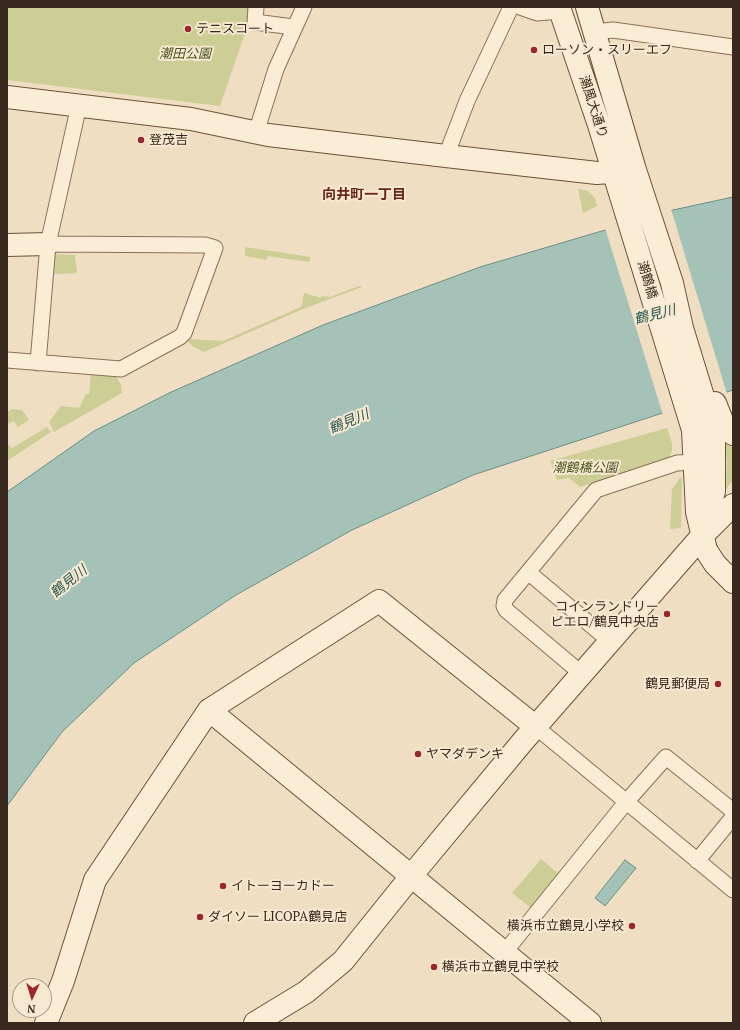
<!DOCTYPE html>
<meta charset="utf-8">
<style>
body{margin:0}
#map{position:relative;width:740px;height:1030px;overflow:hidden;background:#f0dec2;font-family:"PT Serif",serif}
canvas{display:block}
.frame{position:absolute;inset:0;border:8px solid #39281d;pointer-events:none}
.north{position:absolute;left:12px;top:978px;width:40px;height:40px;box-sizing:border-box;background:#f7e9d1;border:1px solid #ab9c89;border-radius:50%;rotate:184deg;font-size:11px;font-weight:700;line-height:16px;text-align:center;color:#39281d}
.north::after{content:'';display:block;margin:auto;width:14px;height:18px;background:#9b2630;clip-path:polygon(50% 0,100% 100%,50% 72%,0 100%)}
</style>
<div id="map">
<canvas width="740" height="1030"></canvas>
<div class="frame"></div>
<div class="north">N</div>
</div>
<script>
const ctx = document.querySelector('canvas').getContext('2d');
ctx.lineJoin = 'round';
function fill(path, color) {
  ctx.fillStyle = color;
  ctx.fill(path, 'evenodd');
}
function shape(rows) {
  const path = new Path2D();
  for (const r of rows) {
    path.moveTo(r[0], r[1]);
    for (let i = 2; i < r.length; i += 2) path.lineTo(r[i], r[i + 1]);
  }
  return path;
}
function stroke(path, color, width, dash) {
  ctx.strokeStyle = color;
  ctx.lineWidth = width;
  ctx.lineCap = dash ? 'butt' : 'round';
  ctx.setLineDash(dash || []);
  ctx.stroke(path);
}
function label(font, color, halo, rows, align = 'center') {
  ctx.font = font + ' "PT Serif","Noto Sans JP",serif';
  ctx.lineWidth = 4;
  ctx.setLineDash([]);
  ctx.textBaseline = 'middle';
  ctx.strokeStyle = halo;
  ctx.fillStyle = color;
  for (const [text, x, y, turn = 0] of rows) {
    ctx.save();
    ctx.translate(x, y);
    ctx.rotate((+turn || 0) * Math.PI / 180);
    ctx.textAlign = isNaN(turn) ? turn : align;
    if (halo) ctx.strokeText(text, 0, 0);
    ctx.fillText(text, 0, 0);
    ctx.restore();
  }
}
const green = shape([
 [7,7,249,7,247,27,220,106,7,80],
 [578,189,588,191,595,198,597,206,583,213],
 [245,247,311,257,309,262,268,256,266,260,245,256],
 [55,254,75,255,77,273,54,274],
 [359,286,362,287,303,309,204,352,192,346,187,340,188,339,223,341,301,307,304,293,321,298,322,296,330,297],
 [91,374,116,376,121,385,122,393,54,432,49,422,61,406,79,408,86,394,89,394],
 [11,409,22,410,29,420,18,427,14,421,8,424,7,413],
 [47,427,51,432,7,461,7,443,12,448],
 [667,428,672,443,672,451,669,458,580,487,569,478,557,480,550,461],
 [723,439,733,441,733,480,726,489,727,461],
 [680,478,682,478,681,528,670,529,672,489],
 [541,859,559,874,531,908,512,893]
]);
const water = shape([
 [733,197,733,390,473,475,352,530,236,595,134,663,62,732,7,806,7,492,94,431,169,393,323,325,480,267,673,210,733,197],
 [625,860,636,868,605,906,595,898,625,860]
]);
const pier = shape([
 [671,209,727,394,663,415,605,228]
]);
const street = shape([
 [256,7,255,22,293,27],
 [520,7,537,13,560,11],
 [594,32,613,30,733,47],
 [256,133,276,69,304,7],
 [446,156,467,101,511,7],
 [7,360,121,369,180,337,184,333,215,248,205,245,48,244],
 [38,363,48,244,79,105],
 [528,572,611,642],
 [582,674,506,610,504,606,505,600,596,490,677,463,694,462],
 [536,727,733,890],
 [697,861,733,817],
 [504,953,627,801,666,757,733,811]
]);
const secondary = shape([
 [559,7,599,125,693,430,697,512,706,550,715,564,733,582],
 [587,7,635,170,672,283,682,328,712,426,714,442,714,491,704,531],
 [7,97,191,119,268,135,446,156,597,173,635,170],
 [7,245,48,244],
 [715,403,723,423,733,434],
 [209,710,590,1023],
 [46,1023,63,981,95,880,209,710,379,601,536,727],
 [255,1023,306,992,343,961,421,864,524,740,702,536,733,505]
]);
const markers = [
 [188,29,4,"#9b2630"],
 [534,50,4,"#9b2630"],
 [141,140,4,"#9b2630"],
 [667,614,4,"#9b2630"],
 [718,684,4,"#9b2630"],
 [418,754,4,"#9b2630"],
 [223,886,4,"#9b2630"],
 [200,917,4,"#9b2630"],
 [632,926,4,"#9b2630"],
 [434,967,4,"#9b2630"]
];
const poiNames = [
 ["テニスコート",196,29],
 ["ローソン・スリーエフ",542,50],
 ["登茂吉",149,140],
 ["コインランドリー",659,607,"right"],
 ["ピエロ/鶴見中央店",659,622,"right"],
 ["鶴見郵便局",710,684,"right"],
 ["ヤマダデンキ",426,754],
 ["イトーヨーカドー",231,886],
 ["ダイソー LICOPA鶴見店",208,917],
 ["横浜市立鶴見小学校",624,926,"right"],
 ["横浜市立鶴見中学校",442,967]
];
const parkNames = [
 ["潮田公園",185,54],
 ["潮鶴橋公園",585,468]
];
const streetNames = [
 ["潮風大通り",593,107,72],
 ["潮鶴橋",647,280,73]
];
const neighbourhoodNames = [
 ["向井町一丁目",364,195]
];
const waterNames = [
 ["鶴見川",655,315,-14],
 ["鶴見川",349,422,-23],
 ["鶴見川",69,582,-39]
];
fill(green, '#ccce95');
fill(water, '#a4c2b7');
stroke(water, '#6b9084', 1);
fill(pier, '#f0dec2');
stroke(street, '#8a6f58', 17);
stroke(secondary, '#6c503b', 24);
stroke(street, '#faecd5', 15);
stroke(secondary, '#faecd5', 22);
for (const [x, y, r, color] of markers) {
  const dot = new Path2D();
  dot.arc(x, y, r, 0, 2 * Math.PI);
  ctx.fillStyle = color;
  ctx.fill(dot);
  stroke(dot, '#f7e9d1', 1.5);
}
label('13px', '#39281d', '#f7e9d1', poiNames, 'left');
label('italic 13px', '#4d5623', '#f7e9d1', parkNames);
label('13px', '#39281d', '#f7e9d1', streetNames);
label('bold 14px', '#67251b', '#f7e9d1', neighbourhoodNames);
label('italic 14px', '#2c5953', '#f7e9d1', waterNames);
</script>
